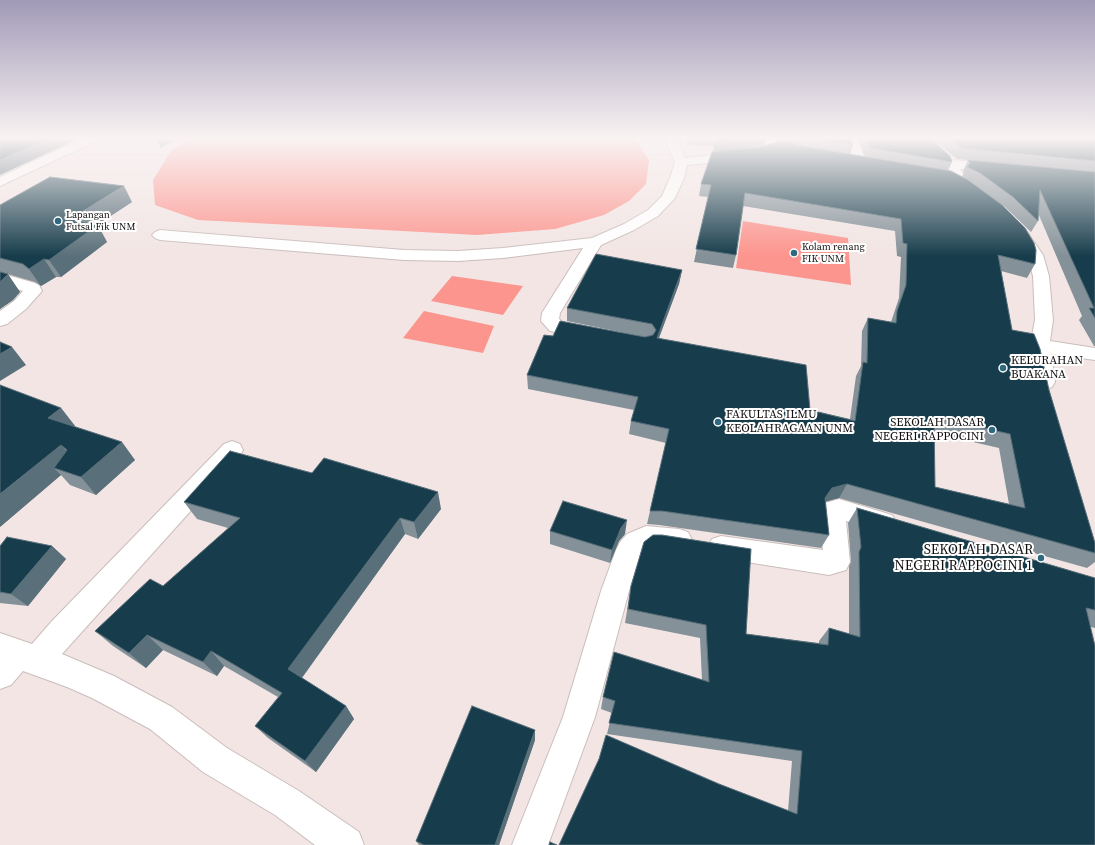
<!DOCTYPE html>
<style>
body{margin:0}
canvas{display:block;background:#f2e5e4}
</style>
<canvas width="1095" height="845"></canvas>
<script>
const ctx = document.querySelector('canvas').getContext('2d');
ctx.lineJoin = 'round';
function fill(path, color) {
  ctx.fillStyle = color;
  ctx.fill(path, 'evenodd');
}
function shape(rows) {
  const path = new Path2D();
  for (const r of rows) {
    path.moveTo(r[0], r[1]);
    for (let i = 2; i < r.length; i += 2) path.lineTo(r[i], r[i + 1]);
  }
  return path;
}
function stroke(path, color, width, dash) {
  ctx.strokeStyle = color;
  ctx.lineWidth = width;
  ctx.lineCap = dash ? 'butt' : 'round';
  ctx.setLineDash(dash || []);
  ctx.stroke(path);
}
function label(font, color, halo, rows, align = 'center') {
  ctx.font = font + ' "Source Serif 4",serif';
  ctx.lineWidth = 4;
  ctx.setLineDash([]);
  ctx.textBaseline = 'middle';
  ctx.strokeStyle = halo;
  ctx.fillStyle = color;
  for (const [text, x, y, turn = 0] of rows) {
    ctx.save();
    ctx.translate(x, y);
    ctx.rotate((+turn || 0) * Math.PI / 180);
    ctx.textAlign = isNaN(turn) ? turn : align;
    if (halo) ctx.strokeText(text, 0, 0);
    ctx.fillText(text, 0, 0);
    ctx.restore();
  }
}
const green = shape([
 [192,138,634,138,649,160,646,184,629,201,604,215,555,229,477,235,198,220,155,205,153,180,171,151],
 [743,221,848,238,851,285,736,268],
 [452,276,523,286,503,315,431,301],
 [424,311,494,326,483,353,403,338]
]);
const minor = shape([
 [83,138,98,138,96,141,0,186,0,177,83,138],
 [664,138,676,138,685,158,739,152,743,153,745,156,743,159,739,160,687,165,684,178,675,198,658,216,634,230,601,245,560,313,559,319,563,322,593,328,595,332,593,336,586,338,550,331,541,321,542,313,583,248,503,258,458,261,404,260,160,240,155,238,152,235,155,232,160,230,404,250,458,251,503,248,592,238,624,224,648,210,662,196,670,178,675,162,664,138],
 [756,138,771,138,783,144,805,149,807,152,805,155,801,156,775,150,758,141,756,138],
 [845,138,857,138,866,163,865,166,855,166,845,138],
 [952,160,995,164,1000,165,1002,168,1000,171,995,172,960,169,963,174,961,177,955,182,950,183,945,182,943,179,949,173,946,164,947,161,952,160],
 [1020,227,1025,229,1043,255,1049,276,1053,320,1050,341,1095,348,1095,360,1051,354,1055,382,1052,387,1045,389,1038,387,1035,382,1030,346,1035,320,1033,276,1027,255,1012,232,1015,229,1020,227],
 [0,273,35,283,39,285,42,291,26,309,7,324,0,326,0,311,14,301,23,291,0,283,0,273],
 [232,441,240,444,243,450,240,456,62,654,114,676,172,707,227,748,299,791,359,832,364,845,315,845,275,815,203,772,150,729,92,698,67,687,23,671,11,685,0,689,0,633,32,644,52,621,224,444,232,441],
 [839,499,892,515,896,522,892,529,883,533,846,521,850,562,846,570,829,575,721,558,712,555,708,547,712,539,721,536,823,550,819,512,825,503,839,499],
 [646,526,679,529,688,532,692,540,688,548,679,551,649,548,640,556,629,591,595,717,548,845,512,845,563,717,601,591,616,550,620,542,627,534,646,526]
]);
const wall = shape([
 [686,138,766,138,764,145,737,149,759,147,781,141,772,138,851,138,853,145,850,154,865,157,858,138,930,138,952,162,948,171,962,177,964,173,963,171,968,160,993,162,957,159,931,138,1095,138,1095,346,1094,346,1079,320,1082,316,1038,213,1038,221,1031,232,1004,206,1035,264,1027,278,1001,271,1012,330,1049,390,1095,543,1095,562,1087,568,839,498,825,501,829,535,821,548,659,525,647,524,666,443,629,434,631,421,634,410,528,389,527,375,553,336,645,337,567,321,567,308,682,270,679,284,659,338,810,410,850,419,856,376,861,366,862,331,868,318,891,322,899,298,901,257,897,256,895,231,743,206,736,255,733,268,694,262,708,197,699,196,701,184,713,152,714,146,687,145],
 [934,433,999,448,1009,504,935,487],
 [132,202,97,225,107,242,61,277,56,277,41,286,35,282,4,273,20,292,13,300,0,309,0,205],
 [61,408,75,426,75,427,135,460,96,495,70,485,61,475,0,527],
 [312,473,441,509,418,539,405,534,302,678,346,706,354,719,316,772,268,738,255,726,278,697,224,666,217,676,163,650,146,668,113,646,95,631,163,586,228,528,197,519,184,502],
 [857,508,1095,578,1095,628,1091,627,1095,845,559,845,719,784,788,811,792,761,607,734,612,713,601,709,603,697,702,680,700,638,625,623,631,586,746,634,819,643,819,641,829,628,849,634,849,566,851,562,848,523],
 [550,531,625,534,619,541,610,563,550,544],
 [0,546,52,546,66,559,28,606,0,603],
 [535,740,499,845,419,845,416,841]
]);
const shadedWall = shape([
 [50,138,80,138,0,175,0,160],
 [156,138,177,138,161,148],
 [748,138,766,138,764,145,713,153,715,142],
 [124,186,132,202,80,236,70,219],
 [98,225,107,242,61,277,49,260],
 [44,259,56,277,41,286,29,269],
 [682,270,679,284,654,351,657,338],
 [8,274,20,292,13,300,0,309,0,282],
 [12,347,26,365,0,381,0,354],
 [61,408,75,426,63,436,48,418],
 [122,442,135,460,96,495,81,477],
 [61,445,76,462,54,468,61,475,0,527,0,494],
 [847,484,839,498,825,502,825,498,832,488],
 [438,492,441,509,418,539,414,522],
 [400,518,405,534,298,683,288,669],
 [627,520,625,534,619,541,610,563,612,550,621,528],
 [52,546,66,559,28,606,11,594],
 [147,635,163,650,146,668,129,653],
 [211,651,224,666,217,676,203,662],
 [346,706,354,719,316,772,305,761],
 [535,730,535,740,499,845,495,845]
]);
const building = shape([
 [0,138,50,138,0,160,0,138],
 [717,138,748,138,715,142,717,138],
 [814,138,851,138,853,145,814,138],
 [866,138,930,138,950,156,952,162,870,148,866,138],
 [948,138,1095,138,1095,161,962,148,948,138],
 [782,141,807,147,951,171,968,180,1002,205,1025,228,1034,243,1036,250,1035,264,998,255,1012,330,1034,334,1040,349,1049,390,1095,543,1095,553,847,484,832,488,825,498,829,535,662,511,650,511,669,429,631,421,638,397,527,375,544,335,553,336,560,321,645,337,653,335,656,330,652,324,567,308,596,254,682,270,657,338,806,365,810,410,855,421,863,362,867,363,868,318,896,323,897,311,906,285,907,244,903,243,901,219,745,193,736,255,696,249,711,185,701,184,712,152,759,147,782,141],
 [934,417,1010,434,1025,508,935,487,934,417],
 [968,160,1095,172,1095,318,1089,308,1094,308,1040,190,1038,221,1013,197,980,173,967,167,970,163,968,160],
 [50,177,124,186,70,219,98,225,49,260,44,259,29,269,23,264,0,258,0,205,50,177],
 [0,272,8,274,0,282,0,272],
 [0,342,12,347,0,354,0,342],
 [0,385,61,408,48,418,122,442,81,477,54,468,67,450,61,445,0,494,0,385],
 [230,451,312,473,324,458,438,492,414,522,400,518,288,669,346,706,305,761,255,726,282,693,211,651,203,662,147,635,129,653,95,631,150,579,163,586,240,518,184,502,230,451],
 [563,501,627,520,621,528,612,550,550,531,563,501],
 [857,508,1095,578,1095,610,1086,608,1095,646,1095,845,559,845,599,759,606,735,719,784,797,814,802,751,609,723,615,701,603,697,614,652,709,682,706,625,628,609,631,586,644,542,653,535,662,535,751,549,746,634,828,645,829,628,860,637,859,552,861,547,857,508],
 [7,537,52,546,11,594,0,592,0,546,7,537],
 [472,706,535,730,495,845,424,845,416,841,472,706],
 [550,842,557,845,549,845,550,842]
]);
const markers = [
 [58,221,4,"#2e6981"],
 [794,253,4,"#2e6981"],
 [1003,368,4,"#2e6981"],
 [718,422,4,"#2e6981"],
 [992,430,4,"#2e6981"],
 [1041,558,4,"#2e6981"]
];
const farPoinames = [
 ["Lapangan",66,215],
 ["Futsal Fik UNM",66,227],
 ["Kolam renang",802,247],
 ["FIK UNM",802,259]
];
const poiNames = [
 ["KELURAHAN",1011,361],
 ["BUAKANA",1011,375],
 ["FAKULTAS ILMU",726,415],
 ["KEOLAHRAGAAN UNM",726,429],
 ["SEKOLAH DASAR",984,423,"right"],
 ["NEGERI RAPPOCINI",984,437,"right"]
];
const nearPoinames = [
 ["SEKOLAH DASAR",1033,550],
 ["NEGERI RAPPOCINI 1",1033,566]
];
fill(green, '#fc958e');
stroke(minor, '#cabebc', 2);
fill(minor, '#fff');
fill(wall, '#849198');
fill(shadedWall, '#596f7a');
fill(building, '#173d4c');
stroke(building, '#596f7a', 1);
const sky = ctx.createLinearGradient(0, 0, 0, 256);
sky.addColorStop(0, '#a19ab7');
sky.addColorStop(0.54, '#f9f3f3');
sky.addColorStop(1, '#f9f3f300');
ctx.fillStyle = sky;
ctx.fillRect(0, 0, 1095, 256);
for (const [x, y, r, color] of markers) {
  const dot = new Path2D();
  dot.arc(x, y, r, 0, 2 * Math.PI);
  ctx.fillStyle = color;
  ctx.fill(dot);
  stroke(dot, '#fff', 1.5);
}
label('10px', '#120e0e', '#fff', farPoinames, 'left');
label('12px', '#120e0e', '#fff', poiNames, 'left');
label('14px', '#120e0e', '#fff', nearPoinames, 'right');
</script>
